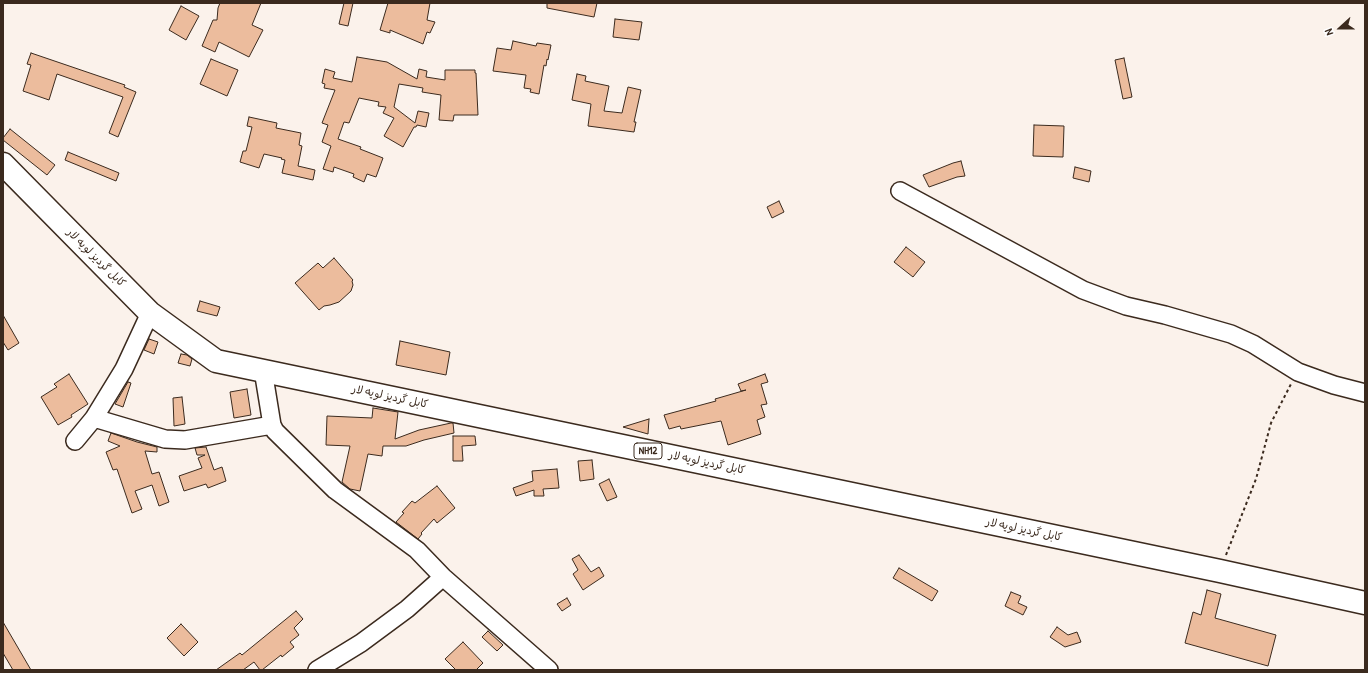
<!DOCTYPE html>
<meta charset="utf-8">
<style>
body{margin:0}
#map{position:relative;width:1368px;height:673px;overflow:hidden;background:#fbf2eb;font-family:"Patrick Hand",sans-serif}
canvas{display:block}
.frame{position:absolute;inset:0;border:4px solid #3b2a1e;pointer-events:none}
.north{position:absolute;left:1320px;top:8px;width:40px;height:40px;-webkit-text-stroke:3px #fff;paint-order:stroke;rotate:249deg;font-size:11px;font-weight:700;line-height:16px;text-align:center;color:#3b2a1e}
.north::after{content:'';display:block;margin:auto;width:14px;height:18px;background:#3b2a1e;clip-path:polygon(50% 0,100% 100%,50% 72%,0 100%)}
</style>
<div id="map">
<canvas width="1368" height="673"></canvas>
<div class="frame"></div>
<div class="north">N</div>
</div>
<script>
const ctx = document.querySelector('canvas').getContext('2d');
ctx.lineJoin = 'round';
function fill(path, color) {
  ctx.fillStyle = color;
  ctx.fill(path, 'evenodd');
}
function shape(rows) {
  const path = new Path2D();
  for (const r of rows) {
    path.moveTo(r[0], r[1]);
    for (let i = 2; i < r.length; i += 2) path.lineTo(r[i], r[i + 1]);
  }
  return path;
}
function stroke(path, color, width, dash) {
  ctx.strokeStyle = color;
  ctx.lineWidth = width;
  ctx.lineCap = dash ? 'butt' : 'round';
  ctx.setLineDash(dash || []);
  ctx.stroke(path);
}
function label(font, color, halo, rows, align = 'center') {
  ctx.font = font + ' "Patrick Hand","Playpen Sans Arabic",sans-serif';
  ctx.lineWidth = 4;
  ctx.setLineDash([]);
  ctx.textBaseline = 'middle';
  ctx.strokeStyle = halo;
  ctx.fillStyle = color;
  for (const [text, x, y, turn = 0] of rows) {
    ctx.save();
    ctx.translate(x, y);
    ctx.rotate((+turn || 0) * Math.PI / 180);
    ctx.textAlign = isNaN(turn) ? turn : align;
    if (halo) ctx.strokeText(text, 0, 0);
    ctx.fillText(text, 0, 0);
    ctx.restore();
  }
}
const building = shape([
 [220,3,261,3,252,25,263,30,249,57,219,42,215,52,202,46,213,20,217,20,218,8,220,3],
 [344,3,353,3,348,26,339,24,344,3],
 [388,3,430,3,427,20,435,22,430,33,427,32,423,44,390,30,390,33,380,30,388,3],
 [547,3,597,3,594,17,547,8,547,3],
 [181,6,199,16,186,40,169,30,181,6],
 [615,19,642,22,639,40,613,37,615,19],
 [513,41,536,46,537,43,551,45,548,60,547,59,546,66,544,65,539,94,530,92,531,89,524,88,526,75,493,71,497,48,511,50,513,41],
 [31,53,125,85,124,87,136,92,118,137,109,133,123,97,57,74,49,100,23,91,31,65,27,64,31,53],
 [357,57,387,62,417,79,419,69,427,71,426,77,445,80,445,70,475,70,475,73,476,73,478,115,454,115,453,121,439,120,441,95,422,92,423,88,399,84,394,107,415,123,418,111,429,113,426,127,417,125,416,127,414,127,403,147,384,136,394,118,383,113,386,107,378,106,379,102,359,98,349,123,344,122,338,139,361,147,360,149,383,158,376,177,367,174,364,182,353,177,354,174,334,167,333,172,323,169,331,146,322,142,328,125,322,123,335,90,324,88,325,84,322,83,325,69,335,72,333,78,352,82,357,57],
 [1124,58,1132,97,1123,99,1115,60,1124,58],
 [211,59,238,70,227,96,200,84,211,59],
 [577,74,586,76,585,81,609,86,604,111,622,113,628,87,641,90,634,122,636,122,634,132,588,126,591,104,572,100,577,74],
 [249,117,277,123,276,128,301,133,299,145,302,146,298,166,315,170,313,180,282,173,285,160,281,159,282,158,264,154,259,168,240,162,243,151,246,151,252,127,247,126,249,117],
 [1034,125,1064,126,1063,157,1033,156,1034,125],
 [10,129,55,165,47,175,3,140,3,138,10,129],
 [68,152,119,173,116,181,65,160,68,152],
 [961,161,965,176,957,177,929,187,923,175,953,163,961,161],
 [1075,167,1091,171,1089,182,1073,178,1075,167],
 [779,201,784,212,772,218,767,207,779,201],
 [906,247,925,262,913,277,894,262,906,247],
 [334,258,353,280,352,281,353,285,351,291,339,302,330,305,324,306,319,310,295,283,318,263,323,268,334,258],
 [200,301,220,307,217,316,197,311,200,301],
 [3,315,19,343,8,350,3,342,3,315],
 [149,339,158,342,154,354,144,350,149,339],
 [400,341,450,352,446,375,396,365,400,341],
 [181,354,187,355,192,359,190,366,178,363,181,354],
 [69,374,88,404,71,415,72,417,58,425,41,397,57,387,54,384,69,374],
 [765,374,768,382,761,384,767,404,761,405,765,417,757,420,761,434,728,445,721,421,681,429,680,426,669,429,664,415,716,401,715,399,746,390,741,391,738,384,765,374],
 [128,382,131,383,123,407,115,404,128,382],
 [247,389,251,415,234,418,230,392,247,389],
 [182,397,185,424,174,426,173,398,182,397],
 [373,408,398,412,395,439,419,430,451,423,453,423,454,433,424,440,406,446,383,446,382,456,368,454,360,491,350,489,342,482,350,446,326,445,327,416,372,418,373,408],
 [649,419,648,434,623,427,649,419],
 [111,433,137,442,157,447,157,452,145,451,152,474,159,472,169,502,159,506,152,485,135,491,142,509,132,513,117,469,113,470,106,452,120,446,108,441,111,433],
 [453,436,475,436,476,445,462,446,463,461,453,461,453,436],
 [206,447,214,470,222,467,226,481,208,488,206,484,184,491,179,476,202,468,198,458,205,455,197,455,195,448,206,447],
 [592,460,594,479,580,481,578,461,592,460],
 [557,469,559,488,543,489,544,496,534,496,534,490,516,496,513,488,533,481,532,471,557,469],
 [609,479,617,497,607,501,599,484,609,479],
 [437,486,455,508,437,523,434,519,421,533,422,534,418,539,396,522,404,513,402,512,412,501,415,503,437,486],
 [579,555,591,572,599,567,604,576,583,590,573,574,578,570,572,559,579,555],
 [899,568,938,591,932,601,893,578,899,568],
 [1207,590,1221,594,1215,618,1276,635,1268,666,1185,643,1193,612,1201,615,1207,590],
 [1011,592,1021,596,1018,603,1027,607,1023,615,1005,606,1011,592],
 [567,598,571,605,562,611,557,604,567,598],
 [296,611,303,619,294,628,299,635,290,642,294,647,282,657,281,655,262,670,260,670,254,662,243,670,216,670,240,653,242,655,296,611],
 [3,622,31,670,13,670,3,653,3,622],
 [181,624,198,642,184,656,167,638,181,624],
 [1057,627,1068,635,1077,632,1081,642,1065,647,1050,637,1057,627],
 [488,631,503,645,497,651,482,637,488,631],
 [463,642,483,663,476,670,456,670,445,659,463,642]
]);
const path = shape([
 [1226,555,1256,479,1271,423,1291,384]
]);
const minor = shape([
 [900,191,1083,290,1126,306,1165,315,1231,334,1253,344,1298,372,1334,385,1365,393],
 [263,370,272,425,275,431,335,490,417,550,443,577,549,670],
 [94,418,165,439,185,440,272,425],
 [75,441,94,418,124,369,150,313],
 [317,670,361,643,407,609,443,577]
]);
const highway = shape([
 [3,164,150,313,216,361,1220,571,1365,603]
]);
const shields = [
 [648,451,28]
];
const shieldNames = [
 ["NH12",648,451]
];
const streetNames = [
 ["کابل گردیز لویه لار",96,258,45],
 ["کابل گردیز لویه لار",390,397,12],
 ["کابل گردیز لویه لار",707,463,12],
 ["کابل گردیز لویه لار",1024,530,12]
];
fill(building, '#ecbc9d');
stroke(building, '#3b2a1e', 1);
stroke(minor, '#3b2a1e', 20);
stroke(highway, '#3b2a1e', 25);
stroke(path, '#3b2a1e', 2, [3, 3]);
stroke(minor, '#fff', 17);
stroke(highway, '#fff', 22);
for (const [x, y, w] of shields) {
  const box = new Path2D();
  box.roundRect(x - w / 2, y - 8, w, 16, 3);
  ctx.fillStyle = '#fff';
  ctx.fill(box);
  stroke(box, '#3b2a1e', 1);
}
label('bold 10px', '#3b2a1e', null, shieldNames);
label('11px', '#3b2a1e', '#fff', streetNames);
</script>
